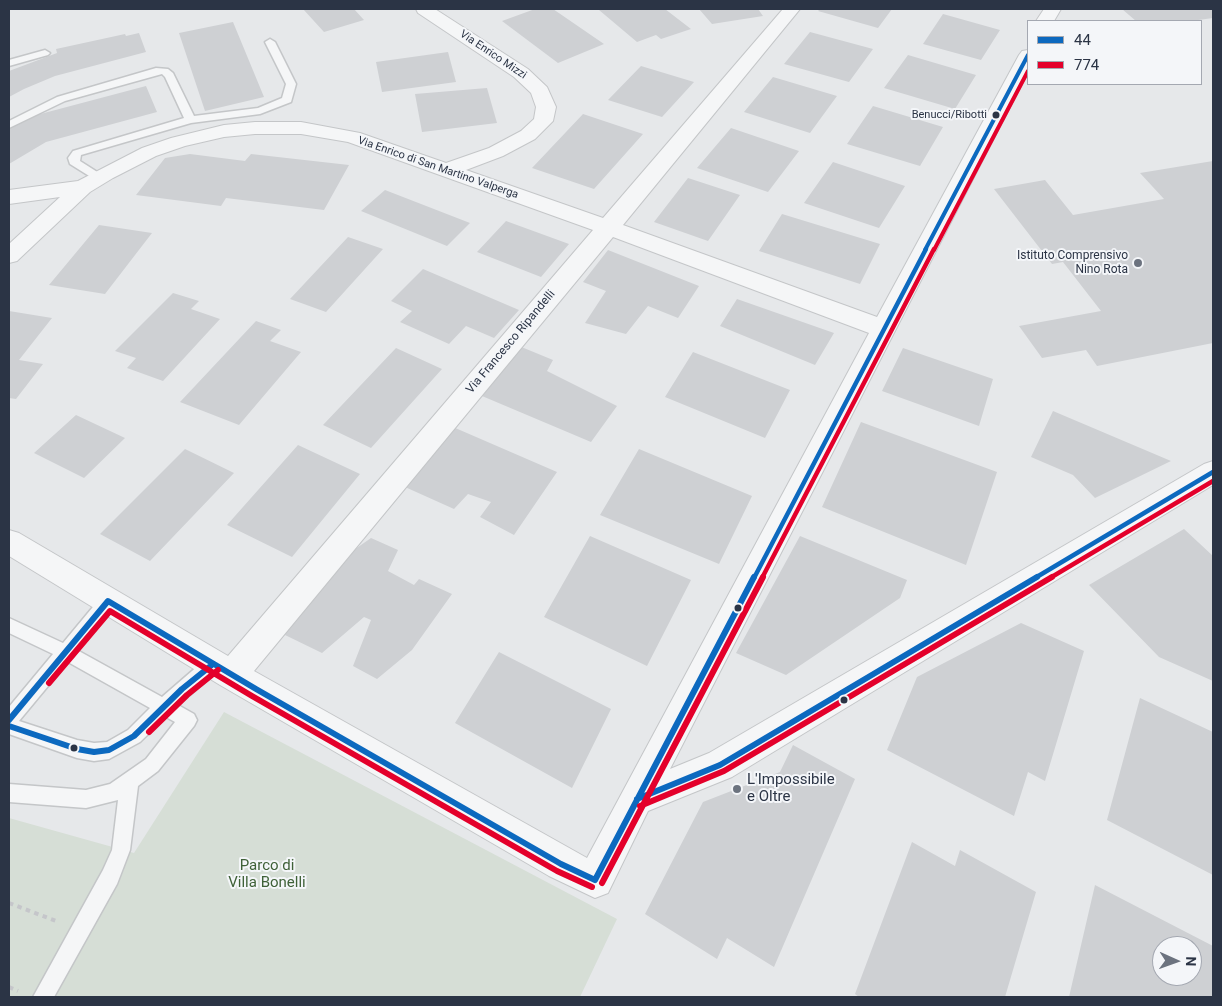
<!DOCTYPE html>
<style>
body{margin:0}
#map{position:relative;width:1222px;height:1006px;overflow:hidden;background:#e6e8ea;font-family:Roboto,sans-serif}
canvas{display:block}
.frame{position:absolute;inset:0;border:10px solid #2b3445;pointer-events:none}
.legend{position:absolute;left:1027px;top:20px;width:175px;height:65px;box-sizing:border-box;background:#f4f6f9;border:1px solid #a4a8b1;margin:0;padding:6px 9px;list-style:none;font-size:15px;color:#2b3445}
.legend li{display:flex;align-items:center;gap:10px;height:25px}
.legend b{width:25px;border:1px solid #a4a8b1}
.north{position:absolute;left:1152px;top:936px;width:50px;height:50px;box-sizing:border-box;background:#f4f6f9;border:1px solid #a4a8b1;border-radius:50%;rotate:92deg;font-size:14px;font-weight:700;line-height:20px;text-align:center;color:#2b3445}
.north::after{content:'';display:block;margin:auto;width:18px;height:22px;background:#6c737f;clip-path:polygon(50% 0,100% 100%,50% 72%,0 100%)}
</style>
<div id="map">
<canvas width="1222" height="1006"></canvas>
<div class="frame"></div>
<ul class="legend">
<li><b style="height:6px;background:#0c69bf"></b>44</li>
<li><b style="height:6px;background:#e4002b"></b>774</li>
</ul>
<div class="north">N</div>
</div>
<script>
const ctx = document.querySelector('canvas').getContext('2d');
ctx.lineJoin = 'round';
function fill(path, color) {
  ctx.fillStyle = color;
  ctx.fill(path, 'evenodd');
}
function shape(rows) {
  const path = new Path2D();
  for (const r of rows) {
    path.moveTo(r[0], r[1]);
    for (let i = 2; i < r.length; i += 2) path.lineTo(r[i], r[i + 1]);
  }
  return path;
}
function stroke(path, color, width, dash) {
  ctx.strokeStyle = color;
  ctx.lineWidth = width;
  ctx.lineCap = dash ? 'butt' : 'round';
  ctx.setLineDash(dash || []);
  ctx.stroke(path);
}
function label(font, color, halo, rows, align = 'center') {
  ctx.font = font + ' Roboto,sans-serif';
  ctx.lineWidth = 4;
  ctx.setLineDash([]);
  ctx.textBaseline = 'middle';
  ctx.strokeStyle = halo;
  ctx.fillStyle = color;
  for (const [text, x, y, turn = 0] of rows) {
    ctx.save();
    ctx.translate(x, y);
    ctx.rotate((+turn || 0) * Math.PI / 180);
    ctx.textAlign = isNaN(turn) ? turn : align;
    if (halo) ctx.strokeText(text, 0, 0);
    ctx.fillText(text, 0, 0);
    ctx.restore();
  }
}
const green = shape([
 [224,712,617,919,580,997,9,997,9,818,134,853]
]);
const building = shape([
 [303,9,354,9,364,20,324,32],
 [535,9,553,9,604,44,558,63,502,21],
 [604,9,665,9,691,29,661,39,656,35,637,42,599,10],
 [699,9,758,9,763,16,712,24],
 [820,9,892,9,878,28,818,11],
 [1122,9,1213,9,1213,18,1191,21,1136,21],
 [943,14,1000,30,981,60,923,44],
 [233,22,264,97,205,111,179,33],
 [810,32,873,49,849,82,784,64],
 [139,33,146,52,55,76,24,89,9,97,9,71,57,53,56,49,125,34,126,36],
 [448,52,456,82,382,92,376,62],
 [908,55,976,75,955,109,884,88],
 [641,66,694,82,662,117,608,100],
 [773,77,837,96,810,133,744,112],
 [146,86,157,112,46,142,9,164,9,129,29,117],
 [487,88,497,123,422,132,415,94],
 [873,106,943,127,920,166,847,144],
 [583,114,643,134,594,189,532,168],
 [731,128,799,151,768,192,697,168],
 [190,154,245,161,251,154,349,165,324,210,226,198,221,206,136,195,165,158],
 [1213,161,1213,343,1097,366,1086,350,1042,358,1019,326,1101,311,1063,262,1052,264,994,189,1045,180,1073,215,1164,199,1140,173],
 [833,162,905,186,879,228,804,203],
 [688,178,740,195,708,241,654,222],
 [385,190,470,223,447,246,361,211],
 [782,214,880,244,860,284,759,251],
 [506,221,569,244,541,277,477,252],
 [99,225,152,233,105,294,49,285],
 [348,237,383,249,326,312,290,299],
 [608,250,699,286,678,318,648,306,626,334,585,323,606,291,583,282],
 [423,269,519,310,494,338,466,326,449,344,400,322,412,311,391,301],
 [173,293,199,301,191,309,220,319,163,381,127,368,136,358,115,351],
 [737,299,834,333,815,365,720,326],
 [9,311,52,318,19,360,43,364,16,399,9,398],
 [256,321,281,330,270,341,301,352,239,425,180,402],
 [519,346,553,360,547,371,617,406,591,442,482,396],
 [396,348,442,369,371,448,323,425],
 [903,348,993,379,979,426,882,391],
 [693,352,790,390,765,438,665,397],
 [1053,411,1171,461,1095,498,1073,475,1031,457],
 [76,415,125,438,84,478,34,453],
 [861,422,997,472,966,565,822,507],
 [453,427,557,472,514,535,480,517,491,502,468,494,454,509,405,487],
 [298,445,360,474,292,557,227,525],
 [185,449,234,473,150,561,100,534],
 [639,449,752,496,719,564,600,515],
 [1184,529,1213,556,1213,681,1159,657,1089,585],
 [590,536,691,580,647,666,544,617],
 [800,536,907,580,900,598,786,675,736,653],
 [371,538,398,550,388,571,414,585,419,579,452,594,412,650,377,679,353,666,371,620,364,617,322,653,285,635,300,600,341,559],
 [1021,623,1084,651,1045,781,1028,772,1014,816,887,750,917,677],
 [499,652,611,709,572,788,455,723],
 [1140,698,1213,732,1213,875,1107,820],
 [793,745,855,779,774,967,727,938,717,959,645,914,703,802,780,772],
 [912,842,955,866,960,850,1036,892,1005,997,859,997,855,994],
 [1095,885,1213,946,1213,997,1069,997],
 [1162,946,1192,946,1192,976,1162,976]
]);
const path = shape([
 [9,903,56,921],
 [9,987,18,991]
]);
const service = shape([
 [270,39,275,42,296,84,291,102,260,114,191,123,81,155,80,161,102,175,104,177,102,179,94,179,70,164,68,158,73,151,184,118,165,77,162,74,65,101,9,128,9,121,57,97,156,68,168,69,173,73,194,116,258,108,282,98,286,84,265,42,270,39],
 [45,50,50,53,48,55,9,66,9,60,45,50],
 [108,594,114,596,116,601,114,606,77,650,162,697,207,658,213,656,219,658,221,664,219,670,178,705,194,714,197,720,194,726,158,771,138,786,130,850,117,884,54,997,33,997,103,870,112,850,118,800,86,808,9,802,9,784,86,790,110,784,146,759,175,722,166,717,140,742,109,759,94,761,77,758,9,734,9,707,53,654,9,633,9,618,63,643,102,596,108,594],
 [68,662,150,708,128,730,107,742,94,743,77,740,19,721,68,662]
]);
const minor = shape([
 [416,9,435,9,528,69,547,87,556,107,553,121,535,139,503,156,466,170,603,218,783,9,800,9,623,225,877,317,1019,55,1022,51,1028,50,1028,72,670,769,709,753,1204,464,1213,461,1213,485,732,777,648,811,608,893,595,898,549,876,220,685,9,556,9,530,19,533,228,656,593,230,348,142,301,134,255,134,224,137,185,146,156,156,113,178,90,192,17,261,9,263,9,244,60,197,9,204,9,190,78,181,142,148,171,138,224,125,255,122,301,122,360,133,446,163,489,148,521,131,534,119,536,107,531,93,514,77,418,13,416,9],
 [613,237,869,333,587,858,254,671,613,237],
 [1044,9,1061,9,1054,21,1036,21,1044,9]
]);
const bus1Far2 = shape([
 [925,250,1028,55]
]);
const bus1Far1 = shape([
 [754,578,926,249],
 [1035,578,1213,472]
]);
const bus1 = shape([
 [9,720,108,601,256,689,561,864,595,880],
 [9,726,77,749,94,752,109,750,134,736,182,689,213,664],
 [637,799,720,765,1037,577],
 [595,880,754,577]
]);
const bus2Far2 = shape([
 [934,250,1028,71]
]);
const bus2Far1 = shape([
 [762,578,934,249],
 [1050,578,1213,481]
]);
const bus2 = shape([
 [49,683,110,611,252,696,557,871,592,887],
 [149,732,187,695,218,670],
 [640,806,724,771,1052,577],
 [602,883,763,577]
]);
const markers = [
 [996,115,4.5,"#2b3445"],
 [1138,263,5,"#6c737f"],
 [738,608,4.5,"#2b3445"],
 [844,700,4.5,"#2b3445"],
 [74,748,4.5,"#2b3445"],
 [737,789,5,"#6c737f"]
];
const farStreetnames = [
 ["Via Enrico Mizzi",493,55,34],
 ["Via Enrico di San Martino Valperga",438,168,19]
];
const busNames = [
 ["Benucci/Ribotti",987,115]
];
const poiNames = [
 ["Istituto Comprensivo",1128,256],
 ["Nino Rota",1128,270]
];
const streetNames = [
 ["Via Francesco Ripandelli",511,342,-50]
];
const nearPoinames = [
 ["L'Impossibile",747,780],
 ["e Oltre",747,797]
];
const nearParknames = [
 ["Parco di",267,866],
 ["Villa Bonelli",267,883]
];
fill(green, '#d6ded6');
fill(building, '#ced0d3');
stroke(service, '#c4c6c8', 3);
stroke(minor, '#c4c6c8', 2);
stroke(path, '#c5c6ca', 4, [4.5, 4.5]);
fill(service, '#f5f6f7');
fill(minor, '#f5f6f7');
stroke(bus1Far2, '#0c69bf', 4);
stroke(bus1Far1, '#0c69bf', 4.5);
stroke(bus1, '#0c69bf', 6);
stroke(bus2Far2, '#e4002b', 4);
stroke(bus2Far1, '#e4002b', 4.5);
stroke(bus2, '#e4002b', 6);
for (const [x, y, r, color] of markers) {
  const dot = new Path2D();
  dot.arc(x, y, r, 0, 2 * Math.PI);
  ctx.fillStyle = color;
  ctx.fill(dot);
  stroke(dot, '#f4f6f9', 2);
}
label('11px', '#2b3445', '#f4f6f9', farStreetnames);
label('11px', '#2b3445', '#f4f6f9', busNames, 'right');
label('12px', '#2b3445', '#f4f6f9', poiNames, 'right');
label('12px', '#2b3445', '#f4f6f9', streetNames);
label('15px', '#2b3445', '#f4f6f9', nearPoinames, 'left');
label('15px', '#3f6138', '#f4f6f9', nearParknames);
</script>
